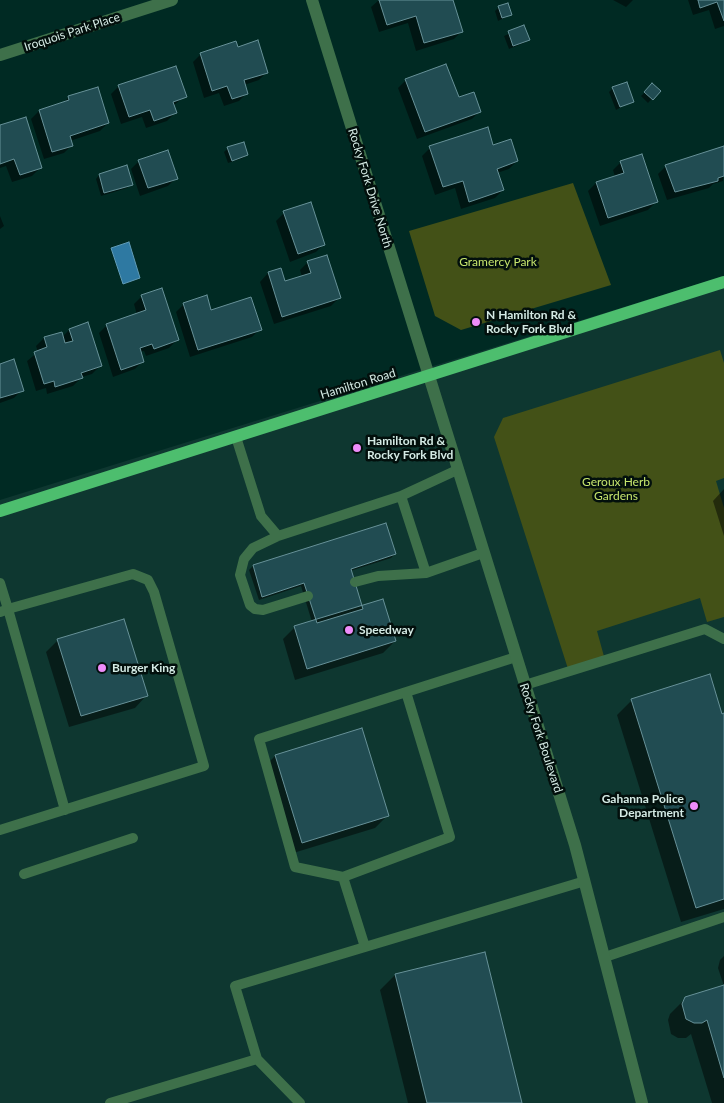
<!DOCTYPE html>
<style>
body{margin:0}
canvas{display:block;background:#002a23}
</style>
<canvas width="724" height="1103"></canvas>
<script>
const ctx = document.querySelector('canvas').getContext('2d');
ctx.lineJoin = 'round';
function fill(path, color) {
  ctx.fillStyle = color;
  ctx.fill(path, 'evenodd');
}
function shape(rows) {
  const path = new Path2D();
  for (const r of rows) {
    path.moveTo(r[0], r[1]);
    for (let i = 2; i < r.length; i += 2) path.lineTo(r[i], r[i + 1]);
  }
  return path;
}
function stroke(path, color, width, dash) {
  ctx.strokeStyle = color;
  ctx.lineWidth = width;
  ctx.lineCap = dash ? 'butt' : 'round';
  ctx.setLineDash(dash || []);
  ctx.stroke(path);
}
function label(font, color, halo, rows, align = 'center') {
  ctx.font = font + ' Lato,sans-serif';
  ctx.lineWidth = 5;
  ctx.setLineDash([]);
  ctx.textBaseline = 'middle';
  ctx.strokeStyle = halo;
  ctx.fillStyle = color;
  for (const [text, x, y, turn = 0] of rows) {
    ctx.save();
    ctx.translate(x, y);
    ctx.rotate((+turn || 0) * Math.PI / 180);
    ctx.textAlign = isNaN(turn) ? turn : align;
    if (halo) ctx.strokeText(text, 0, 0);
    ctx.fillText(text, 0, 0);
    ctx.restore();
  }
}
const built = shape([
 [724,276,724,1103,0,1103,0,500]
]);
const green = shape([
 [573,183,611,285,461,330,435,316,409,231],
 [720,350,724,363,724,478,716,481,724,508,724,617,707,622,700,598,597,631,605,660,569,672,494,437,503,418]
]);
const water = shape([
 [129,242,140,278,123,284,111,248,129,242]
]);
const shadow = shape([
 [379,0,452,0,462,31,454,39,416,51,408,23,379,32,371,7],
 [613,0,633,0,626,7],
 [688,0,724,0,724,26,715,29,709,10,693,15],
 [499,7,510,15,498,21,495,11],
 [523,27,528,40,524,43,509,49,504,36],
 [237,49,267,72,259,80,244,85,247,93,239,101,224,106,219,93,204,98,193,62,201,54],
 [406,80,458,99,480,111,472,119,417,139,398,88],
 [652,85,659,91,648,103,641,96],
 [119,86,185,96,173,106,175,113,167,121,146,128,142,117,121,124,111,94],
 [613,88,632,101,616,110,609,92],
 [69,97,108,123,100,131,70,141,72,145,64,153,44,159,31,119,39,111,63,103],
 [0,126,40,168,32,176,12,182,6,166,0,168],
 [492,147,517,161,509,169,497,173,503,190,495,198,461,209,455,188,435,195,422,156,430,148],
 [228,148,247,155,243,158,228,163,224,152],
 [724,151,723,181,713,184,709,188,667,200,658,174,666,166],
 [139,161,176,178,168,186,140,196,131,169],
 [621,162,656,202,648,210,600,226,588,191,596,183,615,177,613,170],
 [99,175,131,184,127,188,101,196,96,179],
 [284,213,324,244,316,252,290,262,276,221],
 [0,216,4,226,0,229],
 [308,262,339,298,331,306,274,324,260,282,268,273,280,269,285,282,302,277,300,270],
 [142,296,177,340,169,348,146,356,144,351,140,352,143,361,135,369,113,377,99,333,107,325,137,315,134,304],
 [184,304,210,311,260,329,252,337,190,357,176,312],
 [69,330,100,366,92,374,82,377,73,386,47,394,46,388,36,391,27,361,38,352,36,346,44,338,61,333,62,337],
 [0,365,22,390,14,398,0,403],
 [724,489,724,536,713,501],
 [385,524,395,554,391,558,350,571,361,607,395,641,383,653,295,680,283,639,295,627,312,622,301,586,259,600,249,570,253,566],
 [58,640,146,696,135,708,69,727,46,652],
 [632,700,724,714,724,909,681,922,617,715],
 [275,756,387,816,375,828,290,854,263,768],
 [724,956,724,1103,712,1103,691,1034,686,1038,678,1038,671,1034,668,1020,670,1014,686,998,724,986,718,968,720,960],
 [395,975,521,1103,408,1103,380,990]
]);
const building = shape([
 [379,0,453,0,463,32,424,43,416,16,387,25,379,0],
 [698,0,724,0,724,21,717,2,700,8,698,0],
 [508,3,512,15,502,18,498,6,508,3],
 [524,25,530,40,513,46,508,31,524,25],
 [258,40,268,73,244,80,248,94,232,99,227,86,212,91,200,53,236,41,238,47,258,40],
 [446,64,459,97,474,92,481,112,425,132,405,79,446,64],
 [176,66,187,97,173,102,177,113,154,121,150,110,129,117,118,85,176,66],
 [627,82,634,102,620,107,612,87,627,82],
 [652,83,661,91,653,100,644,92,652,83],
 [98,87,109,123,70,136,73,146,52,152,39,110,69,100,68,96,98,87],
 [26,117,42,168,20,175,14,159,0,164,0,125,26,117],
 [488,127,493,145,511,139,518,161,497,169,504,190,469,202,463,181,443,187,429,146,488,127],
 [244,142,248,155,232,161,227,147,244,142],
 [724,146,724,176,718,178,718,181,675,192,665,165,724,146],
 [168,150,178,179,148,188,138,160,168,150],
 [642,154,658,202,608,218,596,182,624,173,620,161,642,154],
 [127,165,133,185,104,193,99,174,127,165],
 [311,202,325,245,298,254,283,211,311,202],
 [327,255,341,298,282,317,268,272,281,268,285,281,311,273,307,261,327,255],
 [162,288,179,340,154,349,152,344,140,348,144,362,121,370,106,324,146,310,141,295,162,288],
 [207,295,211,310,251,297,262,330,198,350,183,303,207,295],
 [88,322,102,366,81,373,83,378,55,387,54,381,44,384,34,352,47,347,44,337,62,332,65,343,73,341,69,329,88,322],
 [14,359,24,391,0,398,0,364,14,359],
 [386,523,396,554,351,569,363,609,317,623,304,583,262,597,253,565,386,523],
 [383,599,396,641,307,669,294,626,383,599],
 [124,619,148,696,81,716,57,639,124,619],
 [710,674,722,714,724,713,724,899,696,908,631,699,710,674],
 [362,728,389,816,302,843,275,755,362,728],
 [485,952,522,1103,427,1103,395,974,485,952],
 [724,985,724,1078,707,1020,702,1023,694,1023,686,1019,682,1004,685,997,724,985]
]);
const lane = shape([
 [236,437,261,516,278,536],
 [401,496,457,470],
 [355,582,378,576,426,573,483,553],
 [0,583,8,609,133,574,148,580,154,592,204,766,0,830],
 [308,596,263,610,255,609,250,605,240,575,244,559,253,548,278,536,401,496,426,573],
 [0,612,8,609,65,810],
 [525,685,705,629,724,639],
 [24,874,133,838],
 [343,877,450,837,406,692],
 [365,947,343,877,295,867,259,739,516,657],
 [605,957,724,917],
 [257,1059,300,1103],
 [110,1103,257,1059,235,986,585,881]
]);
const street = shape([
 [312,0,575,845,642,1103],
 [0,55,172,0]
]);
const primary = shape([
 [0,511,724,282]
]);
const markers = [
 [476,322,5,"#ed8cf9"],
 [357,448,5,"#ed8cf9"],
 [349,630,5,"#ed8cf9"],
 [102,668,5,"#ed8cf9"],
 [694,806,5,"#ed8cf9"]
];
const streetNames = [
 ["Iroquois Park Place",72,32,-18],
 ["Rocky Fork Drive North",370,188,73],
 ["Hamilton Road",358,384,-17],
 ["Rocky Fork Boulevard",541,738,72]
];
const parkNames = [
 ["Gramercy Park",498,262],
 ["Geroux Herb",616,482],
 ["Gardens",616,496]
];
const poiNames = [
 ["N Hamilton Rd &",486,315],
 ["Rocky Fork Blvd",486,329],
 ["Hamilton Rd &",367,441],
 ["Rocky Fork Blvd",367,455],
 ["Speedway",359,630],
 ["Burger King",112,668],
 ["Gahanna Police",684,799,"right"],
 ["Department",684,813,"right"]
];
fill(built, '#0e3730');
fill(green, '#435117');
fill(water, '#2e79a2');
stroke(water, '#609bb6', 1);
fill(shadow, '#0007');
fill(building, '#214c52');
stroke(building, '#679198', 1);
stroke(lane, '#3e704a', 10);
stroke(street, '#3e704a', 12);
stroke(primary, '#4dbe6e', 12);
for (const [x, y, r, color] of markers) {
  const dot = new Path2D();
  dot.arc(x, y, r, 0, 2 * Math.PI);
  ctx.fillStyle = color;
  ctx.fill(dot);
  stroke(dot, '#020f0c', 2);
}
label('12px', '#d4eae4', '#020f0c', streetNames);
label('12px', '#c6e56d', '#020f0c', parkNames);
label('bold 12px', '#d4eae4', '#020f0c', poiNames, 'left');
</script>
